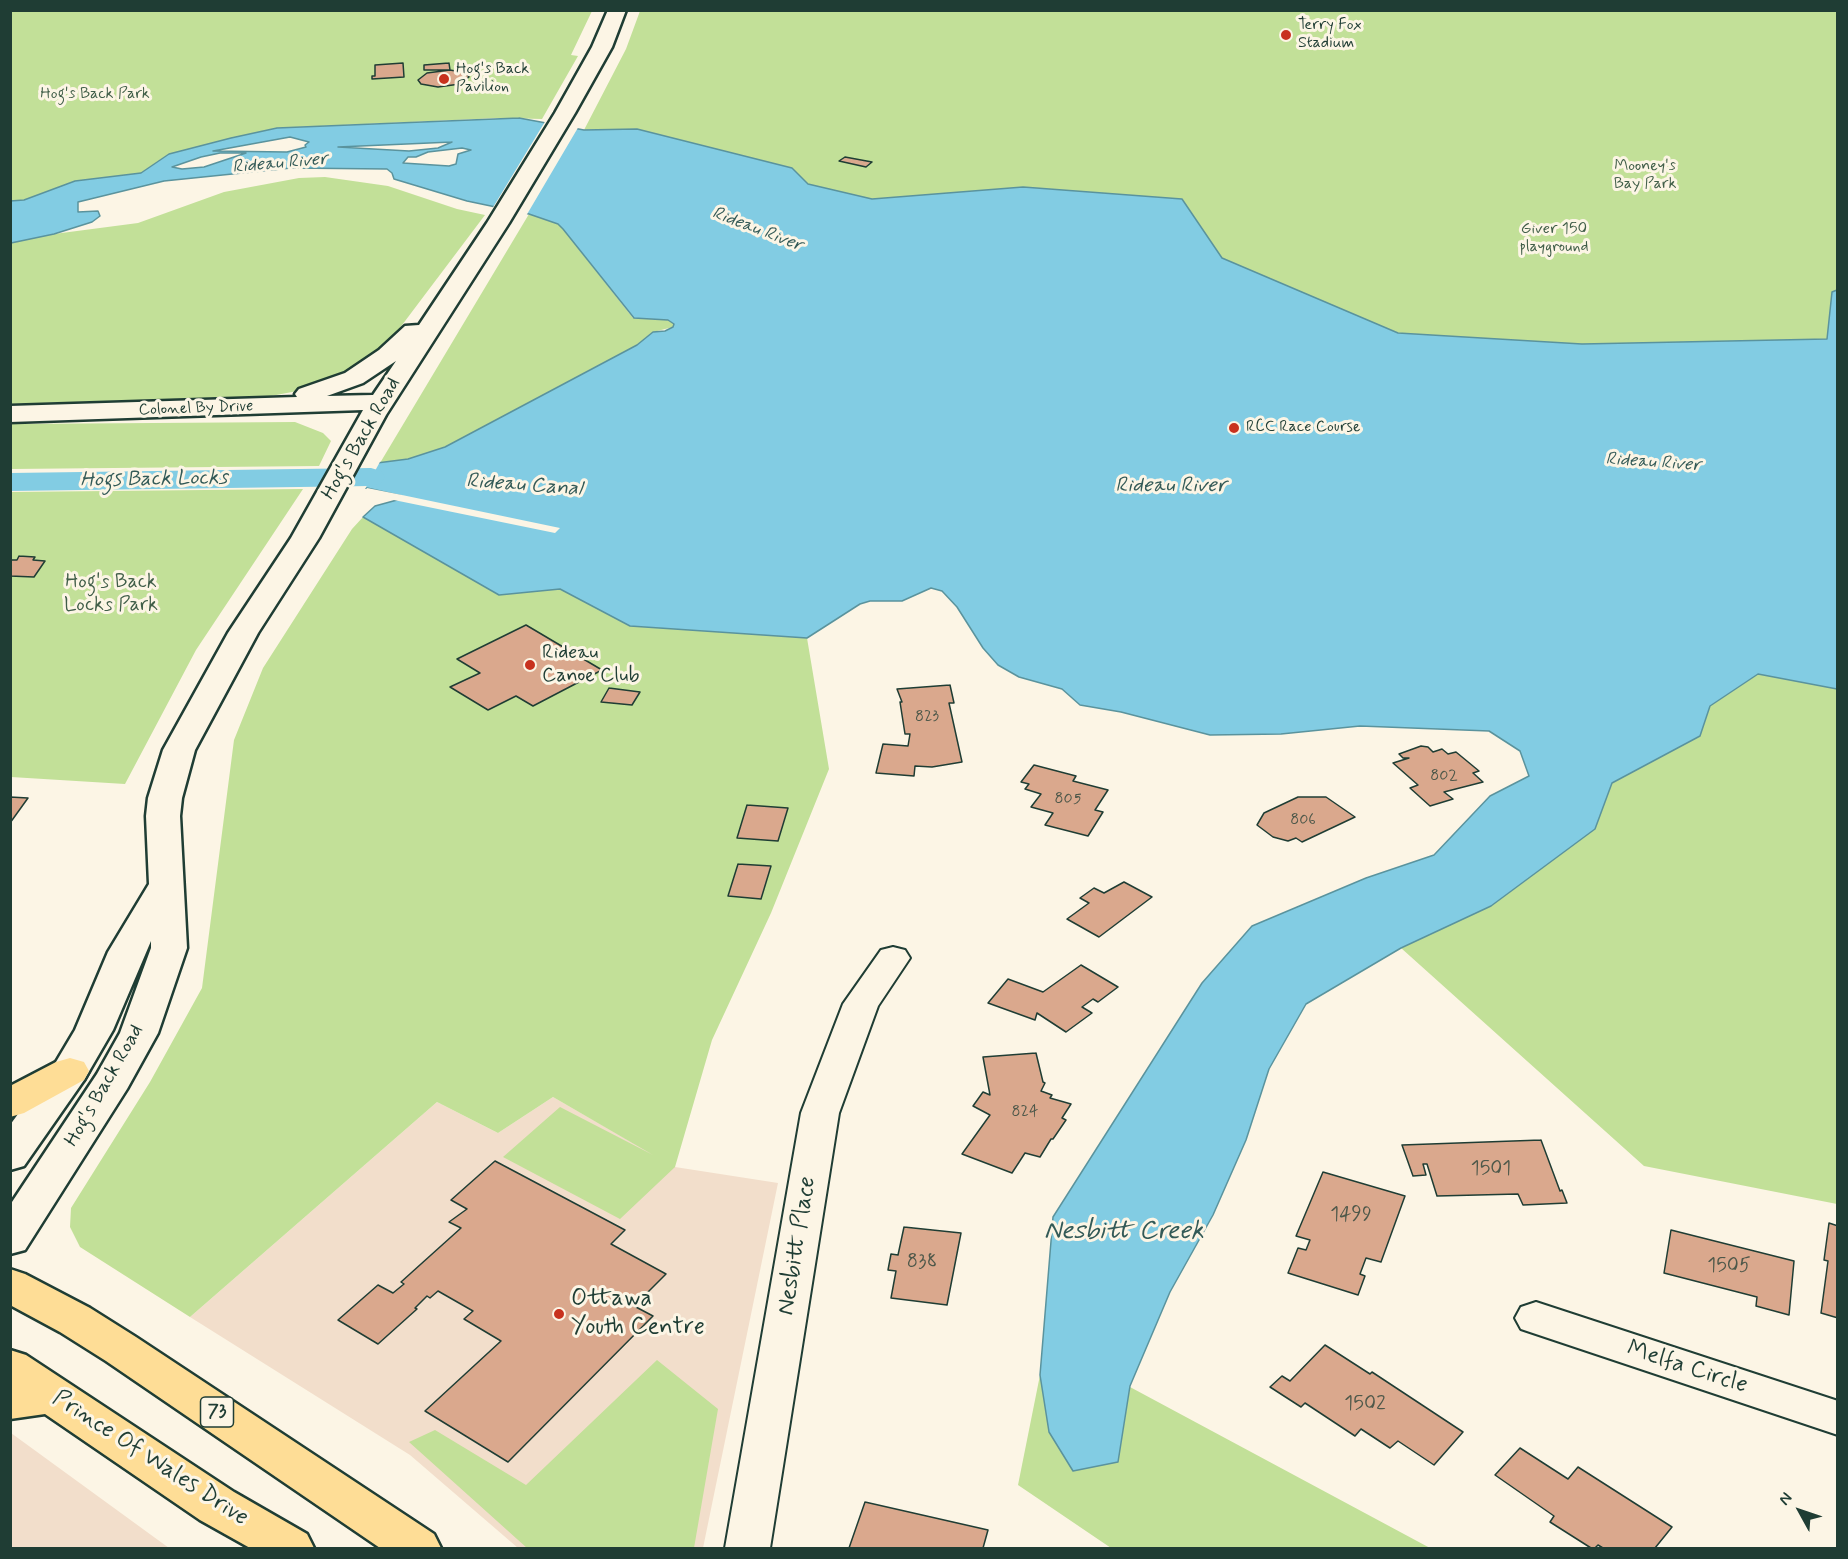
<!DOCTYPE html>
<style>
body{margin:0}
#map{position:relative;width:1848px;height:1559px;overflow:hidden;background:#fcf5e5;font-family:Mynerve,sans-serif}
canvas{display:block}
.frame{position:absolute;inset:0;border:12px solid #1f3d34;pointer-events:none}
.north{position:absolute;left:1770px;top:1481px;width:60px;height:60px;-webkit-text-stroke:4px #fcf5e5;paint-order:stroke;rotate:310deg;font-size:16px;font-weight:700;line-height:24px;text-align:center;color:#1f3d34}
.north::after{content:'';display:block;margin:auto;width:21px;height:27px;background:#1f3d34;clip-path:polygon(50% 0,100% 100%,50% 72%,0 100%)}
</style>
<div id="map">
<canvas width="1848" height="1559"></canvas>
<div class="frame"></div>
<div class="north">N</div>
</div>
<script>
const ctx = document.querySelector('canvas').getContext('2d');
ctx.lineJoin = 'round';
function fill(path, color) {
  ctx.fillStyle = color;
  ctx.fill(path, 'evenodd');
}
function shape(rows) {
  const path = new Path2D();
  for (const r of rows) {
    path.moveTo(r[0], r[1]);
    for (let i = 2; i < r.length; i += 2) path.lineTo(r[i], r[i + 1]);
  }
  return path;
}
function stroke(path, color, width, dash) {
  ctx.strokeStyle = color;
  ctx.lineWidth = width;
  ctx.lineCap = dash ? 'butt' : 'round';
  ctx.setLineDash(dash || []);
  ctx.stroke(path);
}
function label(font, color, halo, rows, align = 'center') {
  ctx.font = font + ' Mynerve,sans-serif';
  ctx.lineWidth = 6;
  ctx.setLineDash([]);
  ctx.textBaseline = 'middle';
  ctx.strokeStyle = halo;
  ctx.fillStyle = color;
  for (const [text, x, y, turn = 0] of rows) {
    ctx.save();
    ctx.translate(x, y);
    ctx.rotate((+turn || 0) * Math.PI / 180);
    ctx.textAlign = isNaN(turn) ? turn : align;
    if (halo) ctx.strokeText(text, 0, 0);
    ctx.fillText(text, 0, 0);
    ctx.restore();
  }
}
const built = shape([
 [553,1097,675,1167,778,1183,703,1548,518,1548,410,1455,190,1317,437,1102,498,1133],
 [11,1433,169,1548,11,1548]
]);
const green = shape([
 [11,11,592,11,571,55,578,56,542,119,499,118,277,128,169,154,141,173,75,181,24,200,11,201],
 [640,11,1837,11,1837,290,1832,292,1827,339,1582,344,1398,333,1222,258,1182,199,1023,187,872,199,808,184,792,168,637,129,584,130,626,49],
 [325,177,388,186,457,209,485,215,390,341,370,361,348,376,313,388,271,396,11,404,10,243,54,234,138,223,224,192,299,178],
 [529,214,558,224,563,229,633,318,668,320,674,324,673,327,653,332,637,345,445,447,408,459,380,463],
 [295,422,323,433,331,441,319,466,11,469,11,424],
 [303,489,196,650,125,784,11,777,10,492],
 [363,517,499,595,560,589,630,626,807,638,829,769,771,913,712,1040,675,1167,620,1219,503,1157,560,1107,653,1155,553,1097,498,1133,437,1102,190,1317,80,1247,70,1227,71,1208,150,1082,202,988,234,740,263,668,352,529],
 [1758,674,1837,689,1837,1204,1644,1166,1401,948,1491,906,1595,829,1612,783,1700,736,1710,706],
 [657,1360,718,1409,694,1548,527,1548,409,1442,435,1430,526,1485],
 [1040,1375,1049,1432,1118,1462,1130,1387,1430,1548,1111,1548,1018,1485]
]);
const water = shape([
 [519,118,584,130,637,129,792,168,808,184,872,199,1023,187,1182,199,1222,258,1398,333,1582,344,1827,339,1832,292,1837,290,1837,689,1758,674,1710,706,1700,736,1612,783,1595,829,1491,906,1401,948,1306,1004,1269,1069,1246,1140,1213,1215,1170,1292,1130,1386,1118,1462,1073,1471,1049,1432,1040,1375,1053,1217,1202,983,1252,926,1366,878,1434,855,1490,796,1529,776,1520,751,1489,731,1360,726,1281,734,1210,735,1121,712,1080,705,1062,689,1019,677,998,665,983,648,957,607,942,591,931,588,902,601,870,601,860,604,807,638,630,626,560,589,499,595,363,517,375,506,397,500,402,496,367,488,325,489,338,468,408,459,445,447,637,345,653,332,665,331,673,327,674,324,668,320,634,318,563,229,558,224,529,214,467,201,394,179,392,173,387,169,291,168,164,181,78,202,78,212,98,211,100,216,92,222,54,234,11,243,10,201,24,200,75,181,141,173,169,154,231,138,277,128,519,118],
 [290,137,309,142,305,145,306,147,287,152,213,151,290,137],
 [452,142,438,148,409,151,338,147,452,142],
 [462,148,471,150,458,154,456,164,449,166,403,163,408,157,416,157,428,152,462,148],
 [220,153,246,153,204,167,182,169,172,167,201,157,220,153]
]);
const pier = shape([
 [546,120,579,126,526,216,492,209],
 [381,460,364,491,326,492,337,465],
 [367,488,402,495,560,528,555,533,389,499,396,497,365,491]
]);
const canal = shape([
 [371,468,381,471,385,477,381,483,371,486,10,491,10,473,371,468]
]);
const building = shape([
 [403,63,404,77,372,79,372,76,375,76,375,65,403,63],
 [449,63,450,70,424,70,424,65,449,63],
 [450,70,466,73,469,77,460,84,438,87,421,84,418,80,427,73,450,70],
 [845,157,872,162,866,167,839,161,845,157],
 [19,556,35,557,33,560,45,561,34,577,10,576,10,560,17,560,19,556],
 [526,625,602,670,533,706,516,696,488,710,450,687,480,673,457,659,526,625],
 [950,685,954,703,949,703,962,762,932,767,915,766,914,776,876,773,883,744,908,746,910,734,905,734,900,702,902,702,897,689,950,685],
 [609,688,640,692,632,705,601,702,609,688],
 [1421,746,1428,747,1433,752,1442,749,1448,754,1456,752,1479,771,1473,773,1483,782,1444,792,1453,799,1430,806,1410,788,1418,785,1393,763,1409,758,1403,758,1399,754,1421,746],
 [1034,765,1076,776,1073,781,1108,790,1095,810,1103,812,1088,836,1045,825,1053,813,1031,807,1041,794,1025,789,1029,784,1021,782,1034,765],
 [10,797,28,798,10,823,10,797],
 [1298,797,1326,797,1355,817,1302,842,1296,838,1288,841,1273,837,1257,825,1264,813,1298,797],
 [747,805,788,808,778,841,737,838,747,805],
 [738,864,771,866,761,899,728,896,738,864],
 [1124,882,1152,897,1099,937,1067,919,1089,903,1080,898,1094,888,1104,893,1124,882],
 [1081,965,1118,987,1098,1002,1093,999,1082,1007,1092,1013,1066,1032,1037,1013,1035,1020,988,1003,1008,979,1043,992,1081,965],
 [1036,1053,1043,1082,1045,1083,1041,1091,1052,1095,1050,1098,1071,1104,1062,1118,1066,1120,1053,1139,1051,1139,1040,1157,1025,1153,1012,1173,962,1154,990,1115,973,1106,983,1092,990,1095,983,1057,1036,1053],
 [1541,1140,1560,1191,1562,1190,1567,1203,1523,1205,1518,1194,1437,1196,1427,1164,1423,1164,1426,1175,1413,1176,1402,1145,1541,1140],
 [495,1161,625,1230,611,1244,666,1274,634,1306,653,1316,508,1462,425,1411,501,1341,464,1319,473,1311,438,1291,430,1298,427,1296,415,1308,417,1309,378,1344,338,1320,378,1285,393,1293,404,1284,401,1282,461,1228,449,1222,467,1209,451,1200,495,1161],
 [1323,1172,1405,1196,1381,1262,1366,1258,1360,1274,1365,1276,1358,1295,1288,1273,1298,1248,1306,1250,1310,1240,1296,1236,1323,1172],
 [1829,1223,1838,1226,1838,1318,1821,1313,1828,1261,1824,1260,1829,1223],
 [904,1227,961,1233,947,1305,891,1298,896,1271,888,1270,891,1254,898,1255,904,1227],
 [1671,1230,1794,1261,1789,1315,1756,1306,1757,1297,1664,1273,1671,1230],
 [1325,1345,1370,1374,1372,1372,1463,1432,1434,1465,1398,1441,1390,1448,1361,1429,1355,1436,1305,1403,1301,1407,1270,1387,1282,1376,1290,1381,1325,1345],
 [1520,1448,1568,1479,1578,1467,1672,1527,1655,1548,1603,1548,1598,1545,1595,1548,1591,1548,1550,1522,1554,1516,1495,1475,1520,1448],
 [865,1502,988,1530,983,1548,849,1548,865,1502]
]);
const street = shape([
 [893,947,905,950,910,958,878,1006,839,1113,770,1548,725,1548,801,1113,843,1004,881,950,893,947],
 [1536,1302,1838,1401,1838,1435,1521,1329,1515,1318,1521,1307,1536,1302]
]);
const secondary = shape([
 [608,10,626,10,612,47,575,113,509,223,386,415,319,538,258,633,195,750,182,798,180,816,187,948,158,1033,127,1089,25,1250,10,1254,10,1205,97,1074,120,1033,151,948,151,941,113,1030,84,1080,24,1166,10,1170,10,1125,56,1062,75,1030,108,952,149,884,146,816,148,798,163,750,228,633,291,538,363,410,10,422,10,406,297,397,295,394,299,389,345,373,379,350,405,326,419,325,487,223,555,113,592,47,608,10],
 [396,361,373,395,327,396,363,383,396,361]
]);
const primary = shape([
 [70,1058,84,1062,89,1071,84,1080,24,1113,10,1117,10,1086,56,1062,70,1058],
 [10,1269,25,1274,90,1308,136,1337,434,1534,441,1548,380,1548,106,1361,60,1332,10,1305,10,1269],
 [10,1350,26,1355,234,1492,307,1534,314,1548,250,1548,200,1520,45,1414,10,1419,10,1350]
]);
const markers = [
 [1286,35,6,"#c8321e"],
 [444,79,6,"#c8321e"],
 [1234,428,6,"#c8321e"],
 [530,665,6,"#c8321e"],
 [559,1314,6,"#c8321e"]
];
const farPoinames = [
 ["Terry Fox",1298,26],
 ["Stadium",1298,44],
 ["Hog's Back",456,70],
 ["Pavilion",456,88],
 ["RCC Race Course",1246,428]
];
const farParknames = [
 ["Hog's Back Park",95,95],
 ["Mooney's",1645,167],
 ["Bay Park",1645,185],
 ["Giver 150",1554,230],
 ["playground",1554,248]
];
const farStreetnames = [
 ["Colonel By Drive",196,409,-2]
];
const numberNames = [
 ["823",927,718],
 ["802",1444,777],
 ["805",1068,800],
 ["806",1303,821],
 ["824",1025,1113]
];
const farWaternames = [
 ["Rideau River",280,164,-5],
 ["Rideau River",757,230,21],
 ["Rideau River",1653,463,4]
];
const shields = [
 [217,1412,33]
];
const shieldNames = [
 ["73",217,1412]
];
const streetNames = [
 ["Hog's Back Road",362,439,-60],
 ["Hog's Back Road",105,1086,-60]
];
const parkNames = [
 ["Hog's Back",111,583],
 ["Locks Park",111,606]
];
const poiNames = [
 ["Rideau",542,654],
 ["Canoe Club",542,677]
];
const nearNumbernames = [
 ["1501",1491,1170],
 ["1499",1351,1216],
 ["838",922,1263],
 ["1505",1729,1267],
 ["1502",1365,1405]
];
const waterNames = [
 ["Hogs Back Locks",154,480,-1],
 ["Rideau Canal",524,486,4],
 ["Rideau River",1171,487]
];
const nearStreetnames = [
 ["Nesbitt Place",798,1246,-81],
 ["Melfa Circle",1687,1368,18],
 ["Prince Of Wales Drive",150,1459,33]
];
const nearPoinames = [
 ["Ottawa",571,1300],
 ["Youth Centre",571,1328]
];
const nearWaternames = [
 ["Nesbitt Creek",1124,1233]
];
fill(built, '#f2decb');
fill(green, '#c2e098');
fill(water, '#82cce3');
stroke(water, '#5a939d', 1.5);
fill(pier, '#fcf5e5');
fill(canal, '#82cce3');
fill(building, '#daa88d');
stroke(building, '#1f3d34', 1.5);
stroke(street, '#1f3d34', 4);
stroke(secondary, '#1f3d34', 5);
stroke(primary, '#1f3d34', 5);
fill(street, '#fcf5e5');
fill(secondary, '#fcf5e5');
fill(primary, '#fedd96');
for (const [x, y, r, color] of markers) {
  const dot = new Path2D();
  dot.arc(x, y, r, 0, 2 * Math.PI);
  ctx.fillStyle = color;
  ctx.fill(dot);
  stroke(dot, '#fcf5e5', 2);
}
label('16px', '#1f3d34', '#fcf5e5', farPoinames, 'left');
label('16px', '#405e48', '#fcf5e5', farParknames);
label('16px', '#1f3d34', '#fcf5e5', farStreetnames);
label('16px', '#4e584a', null, numberNames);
label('italic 18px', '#335a57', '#fcf5e5', farWaternames);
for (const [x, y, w] of shields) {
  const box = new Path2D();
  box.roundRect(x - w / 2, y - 15, w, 30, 4.5);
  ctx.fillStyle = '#fcf5e5';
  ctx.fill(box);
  stroke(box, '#1f3d34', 1.5);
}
label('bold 18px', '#1f3d34', null, shieldNames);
label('20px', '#1f3d34', '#fcf5e5', streetNames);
label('20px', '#405e48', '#fcf5e5', parkNames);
label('20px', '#1f3d34', '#fcf5e5', poiNames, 'left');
label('20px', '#4e584a', null, nearNumbernames);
label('italic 21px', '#335a57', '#fcf5e5', waterNames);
label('24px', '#1f3d34', '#fcf5e5', nearStreetnames);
label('24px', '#1f3d34', '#fcf5e5', nearPoinames, 'left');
label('italic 26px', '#335a57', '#fcf5e5', nearWaternames);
</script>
